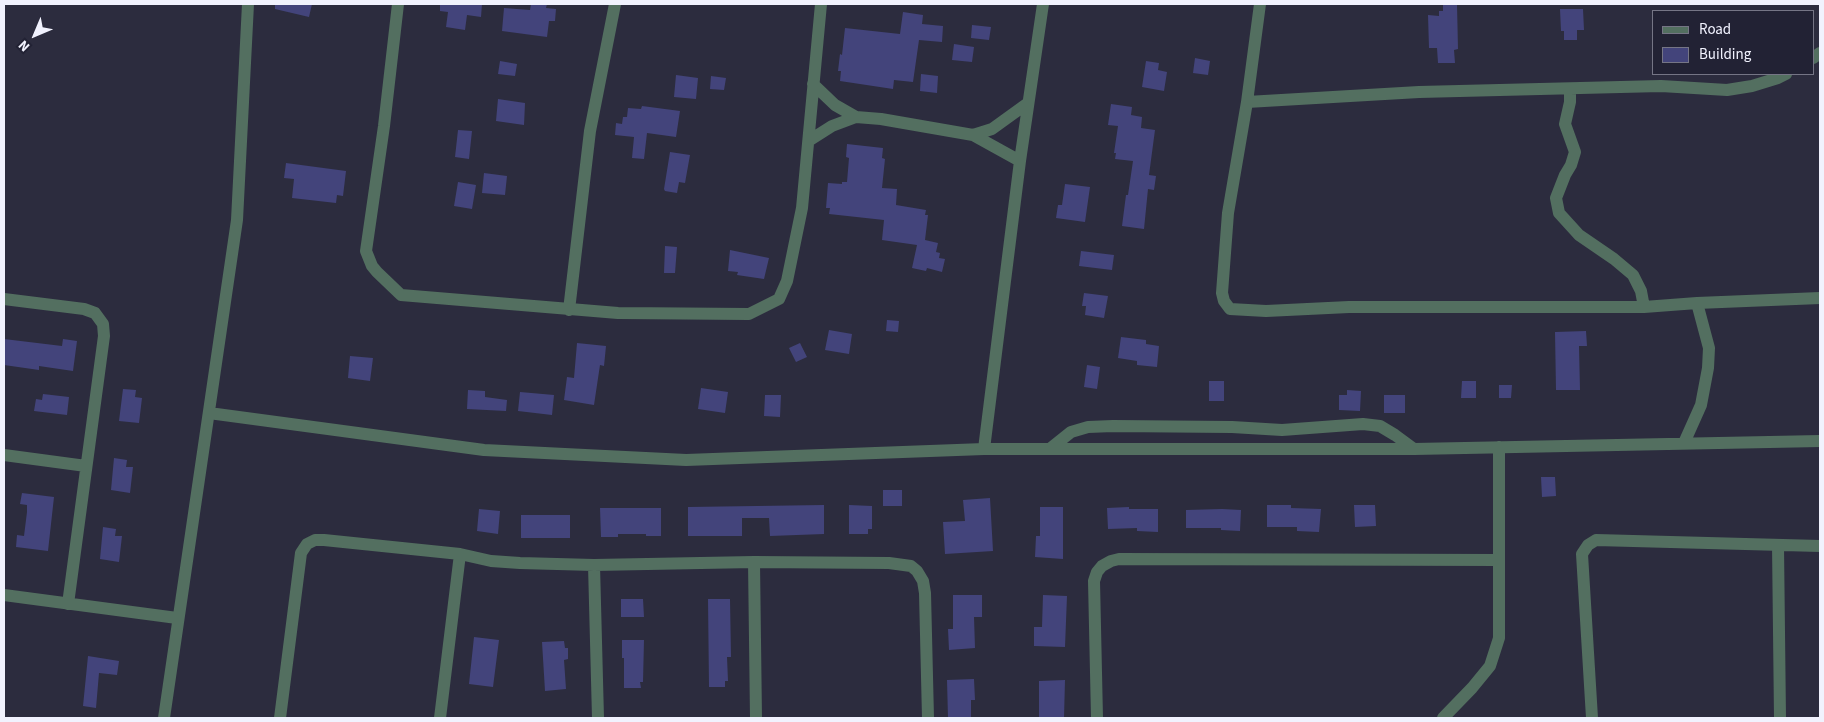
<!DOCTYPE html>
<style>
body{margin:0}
#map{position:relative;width:1824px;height:722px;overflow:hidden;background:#2c2c3e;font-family:"Source Sans 3",sans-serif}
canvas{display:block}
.frame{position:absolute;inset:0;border:5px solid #f1f2fe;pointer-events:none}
.legend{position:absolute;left:1652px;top:10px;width:162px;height:65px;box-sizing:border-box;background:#222234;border:1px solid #757585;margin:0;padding:6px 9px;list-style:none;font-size:15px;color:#f1f2fe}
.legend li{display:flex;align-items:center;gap:10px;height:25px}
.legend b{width:25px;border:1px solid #757585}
.north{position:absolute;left:10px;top:10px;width:50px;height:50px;-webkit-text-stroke:4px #222234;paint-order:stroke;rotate:225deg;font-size:14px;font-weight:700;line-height:20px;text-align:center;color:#f1f2fe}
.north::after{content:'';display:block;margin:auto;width:18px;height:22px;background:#f1f2fe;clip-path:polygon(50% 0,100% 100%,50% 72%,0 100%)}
</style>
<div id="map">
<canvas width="1824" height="722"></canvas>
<div class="frame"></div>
<ul class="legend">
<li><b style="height:6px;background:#536f60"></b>Road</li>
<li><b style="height:14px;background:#43447b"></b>Building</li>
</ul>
<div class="north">N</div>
</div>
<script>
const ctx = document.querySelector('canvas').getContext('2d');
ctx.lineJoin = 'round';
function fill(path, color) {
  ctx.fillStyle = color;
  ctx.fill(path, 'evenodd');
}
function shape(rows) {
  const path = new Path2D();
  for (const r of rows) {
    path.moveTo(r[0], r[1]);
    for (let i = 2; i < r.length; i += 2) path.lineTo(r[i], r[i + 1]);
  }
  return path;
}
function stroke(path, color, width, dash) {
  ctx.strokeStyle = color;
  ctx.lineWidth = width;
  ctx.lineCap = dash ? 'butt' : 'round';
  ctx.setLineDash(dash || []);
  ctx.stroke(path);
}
const building = shape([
 [275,4,312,4,309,17,275,9],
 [440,4,482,4,481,17,467,15,465,30,446,27,448,12,440,11],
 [531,4,547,4,546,8,556,9,555,21,549,21,547,37,502,31,504,8,530,10],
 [1443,4,1457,4,1458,49,1454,50,1455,63,1438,63,1437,48,1429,48,1428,15,1439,16,1439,11,1443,11],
 [1560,9,1583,9,1584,30,1577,30,1577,40,1564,40,1564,31,1561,31],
 [903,12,923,15,922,24,943,26,942,42,919,40,913,82,894,80,893,89,840,81,841,71,838,71,840,54,842,55,845,28,900,34],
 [972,25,991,27,989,40,971,38],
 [954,44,974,47,972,62,952,60],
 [1195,58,1210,61,1208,75,1193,73],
 [500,61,517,64,515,76,498,74],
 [1146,61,1159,63,1158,70,1167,72,1164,91,1142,87],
 [921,74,938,76,937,93,920,91],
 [676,75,698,78,696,99,674,97],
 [711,76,726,78,724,90,710,89],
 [498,99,525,103,524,125,496,121],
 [1111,104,1132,107,1131,115,1142,117,1141,128,1155,130,1149,175,1156,176,1154,190,1148,189,1144,229,1122,226,1126,195,1128,195,1133,161,1115,159,1116,153,1114,153,1118,126,1108,125],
 [642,106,680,111,676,137,647,133,644,159,632,158,634,137,615,135,616,123,622,124,623,117,627,117,628,108,641,109],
 [458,130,472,131,469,159,455,157],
 [847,144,883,148,882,158,885,159,882,188,897,189,896,205,926,210,925,215,928,215,925,240,938,243,936,252,940,253,939,258,945,259,942,272,927,268,926,271,912,268,917,245,882,240,884,220,829,214,830,208,826,208,828,183,842,184,842,182,847,182,849,158,846,157],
 [670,152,690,155,685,183,679,182,677,193,665,191,664,189],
 [286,163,346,171,343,196,337,195,336,203,292,198,294,179,284,178],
 [484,173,507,176,505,195,482,193],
 [458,182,476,185,472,209,454,206],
 [1065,184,1090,187,1085,222,1056,218,1058,205,1062,205],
 [665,246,677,247,675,273,664,273],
 [730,250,769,258,764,279,737,275,738,272,728,271],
 [1081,251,1114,255,1112,270,1079,266],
 [1084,293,1108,296,1104,318,1085,315,1086,306,1082,306],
 [887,320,899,321,898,332,886,331],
 [829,330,852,334,849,354,825,350],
 [1586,331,1587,346,1579,346,1580,390,1556,390,1555,332],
 [1121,337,1146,340,1146,344,1159,346,1157,367,1137,365,1137,361,1118,358],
 [4,339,62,346,63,339,77,341,73,371,39,366,39,370,4,365],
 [577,343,606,346,604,366,600,365,594,405,564,400,567,377,574,378],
 [800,343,807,357,796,362,789,348],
 [350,356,373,358,370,381,348,378],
 [1087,365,1100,367,1097,389,1084,387],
 [1209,381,1224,381,1224,401,1209,401],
 [1462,381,1476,381,1476,398,1461,398],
 [1499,385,1512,385,1511,398,1499,398],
 [701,388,728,392,725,413,698,409],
 [123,389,136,390,135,397,142,398,139,423,119,421],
 [468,390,485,391,485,397,507,400,506,411,467,409],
 [1347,390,1361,391,1360,411,1339,410,1339,395,1347,395],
 [520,392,554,395,552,415,518,411],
 [43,394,69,397,67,415,34,411,36,399,42,400],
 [765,395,781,395,780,417,764,416],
 [1384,395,1405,395,1405,413,1384,413],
 [114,458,127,460,126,467,133,467,130,493,111,490],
 [1541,477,1555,477,1556,496,1542,497],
 [883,490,902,490,902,506,883,506],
 [22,493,54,497,48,551,16,547,17,535,24,536,27,512,27,505,20,504],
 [990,498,993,551,945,554,943,522,965,521,963,500],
 [824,505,824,534,770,536,769,518,742,518,742,536,688,536,688,507],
 [849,505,872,506,872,529,868,529,868,534,849,534],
 [1267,505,1291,505,1291,508,1321,509,1319,532,1297,531,1297,527,1267,527],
 [1354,505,1375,505,1376,526,1355,527],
 [1040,507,1063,507,1063,559,1035,557,1036,536,1040,536],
 [1129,507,1129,509,1158,509,1158,532,1137,531,1137,528,1108,529,1107,508],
 [600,508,661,508,661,536,646,536,646,534,618,534,618,537,601,537],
 [479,509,500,511,498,534,477,531],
 [1222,509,1241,510,1240,531,1221,530,1221,528,1186,528,1186,510],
 [521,515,570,515,570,538,521,538],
 [103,527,116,529,115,536,122,536,119,562,100,559],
 [953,595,982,595,982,617,974,617,975,648,949,650,948,629,953,629],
 [1043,595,1067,596,1065,647,1034,646,1034,627,1042,627],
 [621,599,643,599,644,617,621,617],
 [708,599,730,599,731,657,727,657,728,681,725,681,725,687,709,687],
 [474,637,499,640,493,687,469,684],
 [622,640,644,640,643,682,640,682,641,688,624,688,624,658,622,658],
 [564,641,565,648,568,648,568,659,564,660,566,689,545,691,542,642],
 [88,656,119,661,117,675,99,673,96,708,83,706],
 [974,679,975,700,971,700,971,718,948,718,947,680],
 [1065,680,1064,718,1039,718,1039,681]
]);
const minor = shape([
 [398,4,384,126,366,251,372,266,377,272,401,295,618,313,749,314,779,299,787,281,802,208,821,4],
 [1260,4,1247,102,1228,213,1222,293,1224,301,1230,309,1266,311,1349,307,1644,307,1697,303,1820,298],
 [1813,58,1820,53],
 [813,84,835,105,856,117],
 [1570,89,1570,102,1565,124,1575,152,1571,165,1565,175,1556,198,1559,213,1579,235,1614,259,1633,275,1641,291,1644,307],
 [1247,102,1419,92,1661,86,1727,90,1752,86,1778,78,1786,74],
 [973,135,992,129,1028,103],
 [810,140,832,126,856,117,881,119,973,135,1020,161],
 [4,299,84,309,95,313,103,324,104,336,68,604],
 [569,310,590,131,615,4],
 [209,413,484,450,686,460,984,449,1414,449,1820,441],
 [1684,443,1701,405,1708,368,1709,348,1697,303],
 [1051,448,1071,432,1088,427,1113,426,1232,427,1282,430,1363,424,1380,426,1395,435,1414,449],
 [984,449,1020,161,1043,4],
 [4,455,86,466],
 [1778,545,1780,718],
 [754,562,756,718],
 [594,565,598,718],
 [4,595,177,618],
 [164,718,237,220,248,4],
 [280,718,301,553,307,544,315,540,324,540,460,554,491,561,520,563,594,565,754,562,889,563,911,566,917,571,923,581,925,593,928,718],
 [440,718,460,554],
 [1097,718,1094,581,1097,572,1102,566,1111,561,1119,559,1499,560],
 [1443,718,1472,688,1490,666,1499,638,1499,447],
 [1592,718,1582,554,1588,545,1596,540,1820,546]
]);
fill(building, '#43447b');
stroke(minor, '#536f60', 12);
</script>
